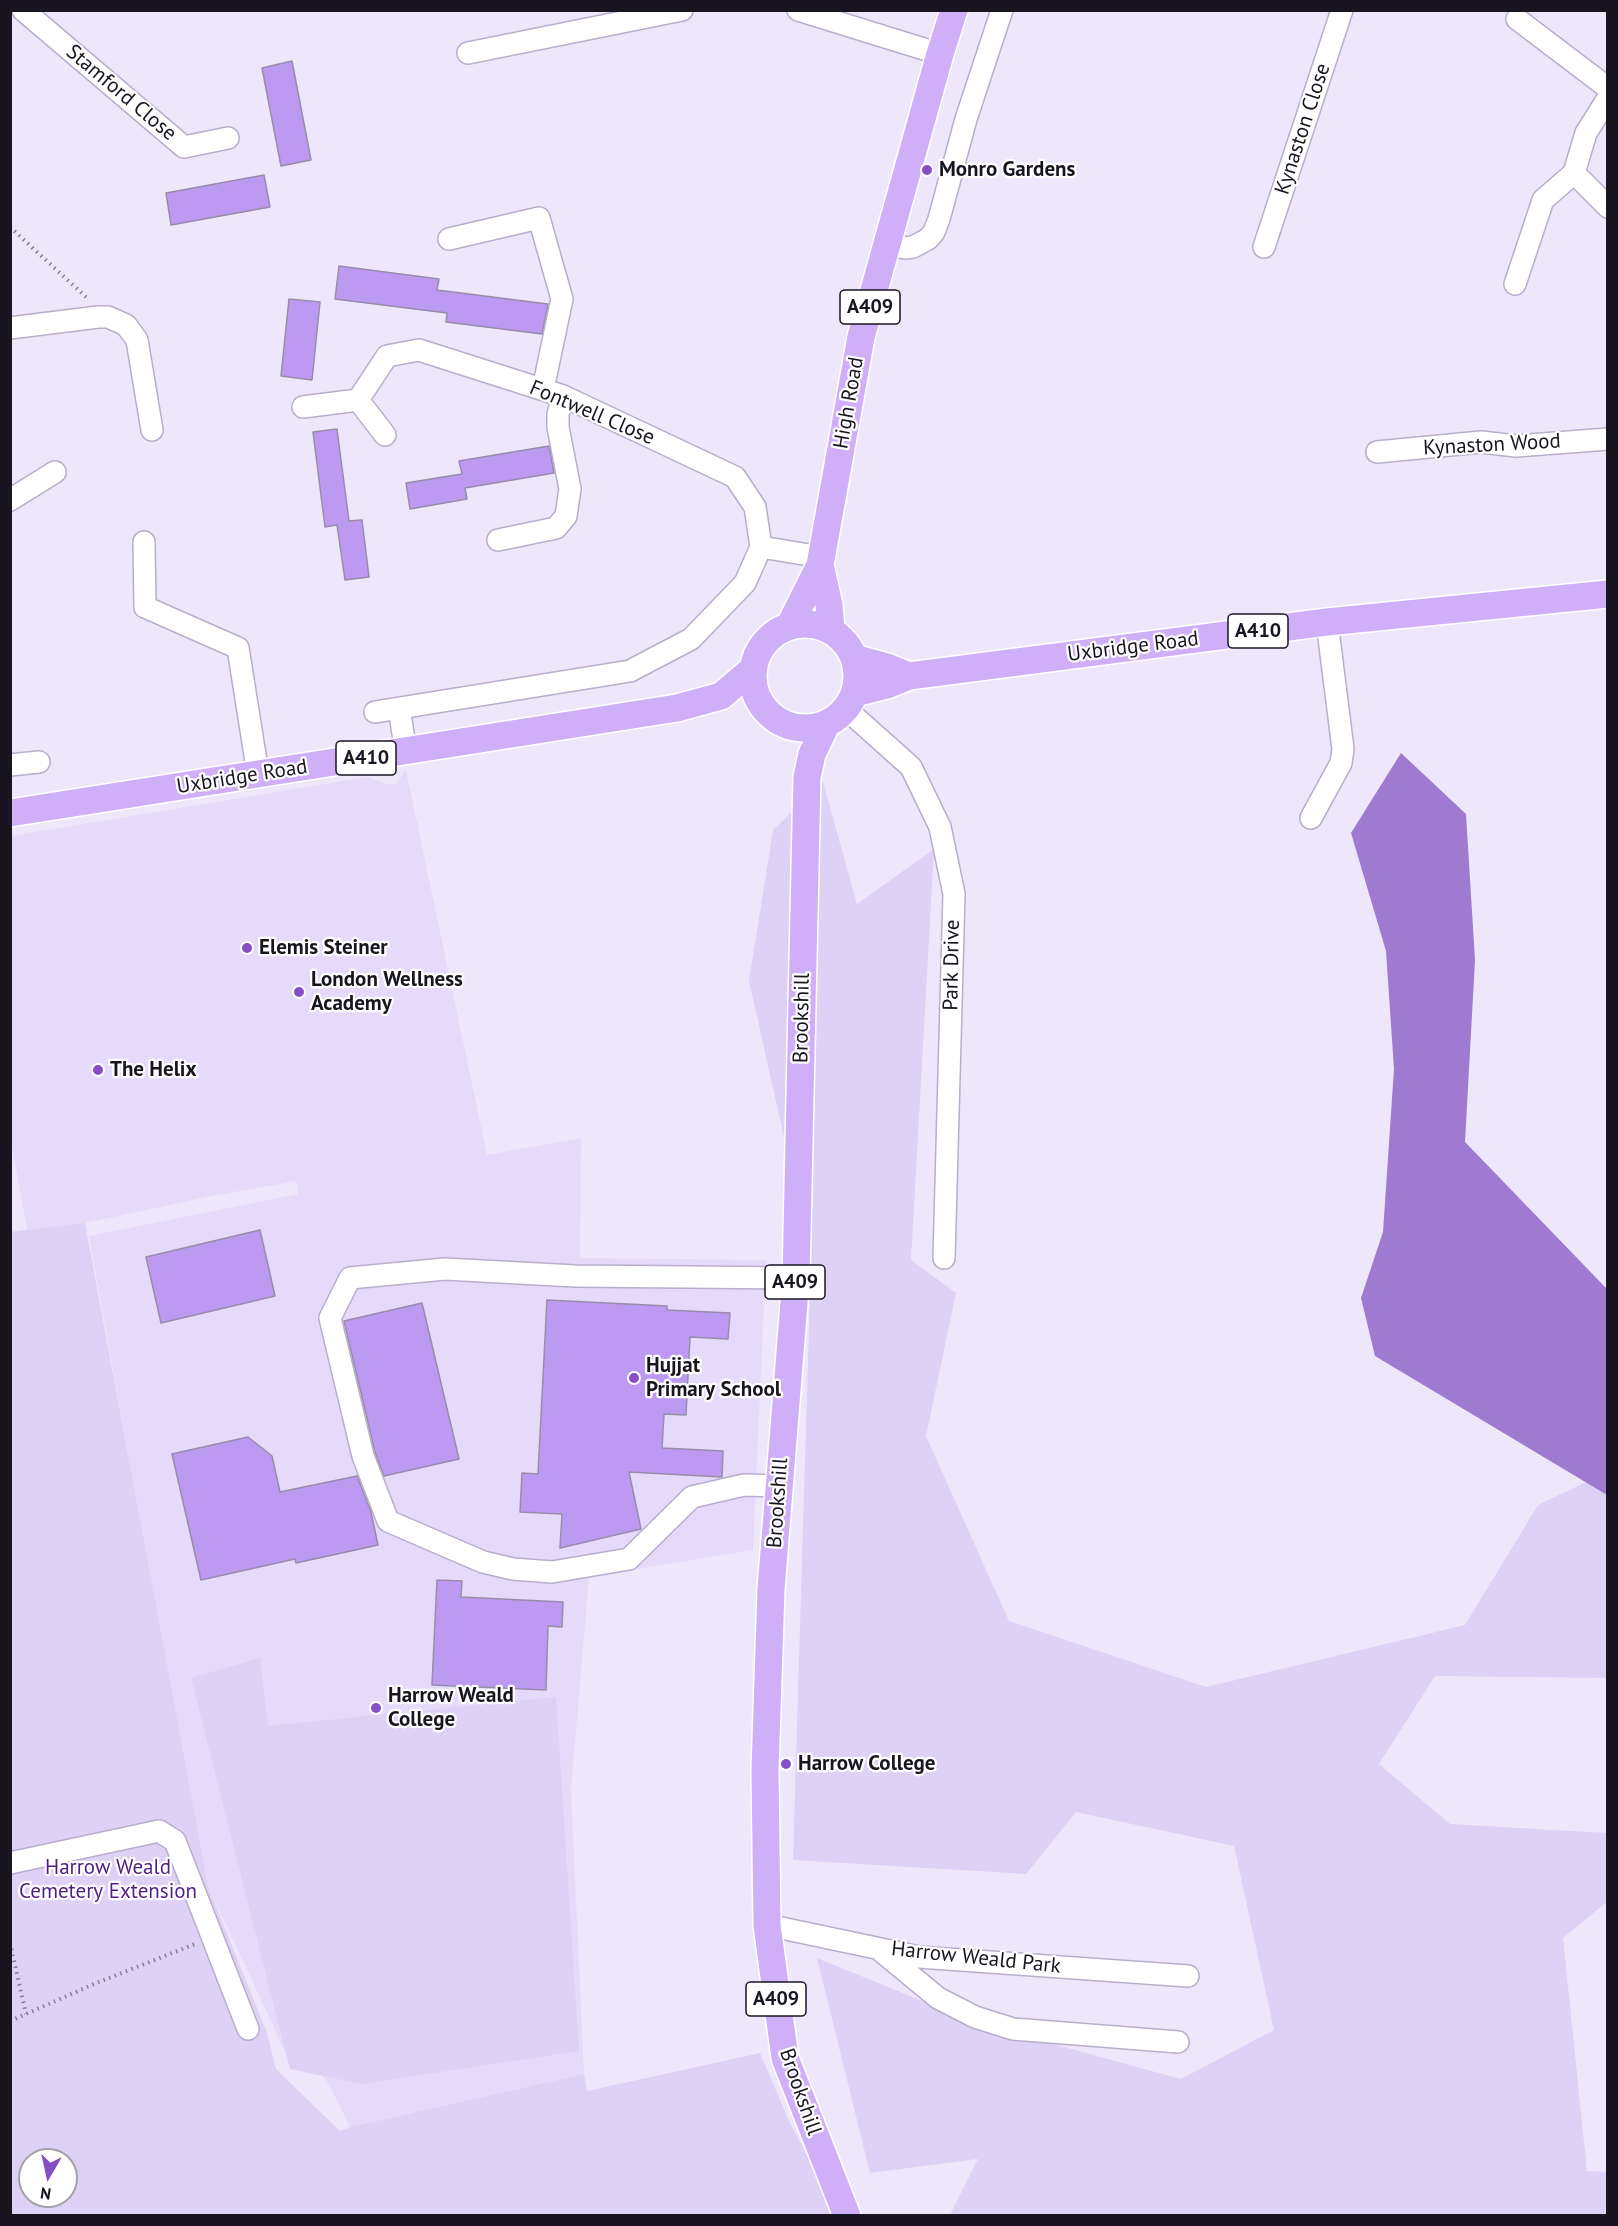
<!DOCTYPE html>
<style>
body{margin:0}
#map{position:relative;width:1618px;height:2226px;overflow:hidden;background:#eee7fb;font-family:"PT Sans",sans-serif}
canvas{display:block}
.frame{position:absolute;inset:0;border:12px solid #191520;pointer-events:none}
.north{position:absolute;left:18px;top:2148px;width:60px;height:60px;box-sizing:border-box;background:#fff;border:2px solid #a3a1a6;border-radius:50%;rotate:189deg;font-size:16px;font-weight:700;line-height:24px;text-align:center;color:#191520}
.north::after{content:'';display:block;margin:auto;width:21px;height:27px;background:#854ec6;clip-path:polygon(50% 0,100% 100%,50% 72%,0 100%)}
</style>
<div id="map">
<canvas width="1618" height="2226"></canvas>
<div class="frame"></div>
<div class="north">N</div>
</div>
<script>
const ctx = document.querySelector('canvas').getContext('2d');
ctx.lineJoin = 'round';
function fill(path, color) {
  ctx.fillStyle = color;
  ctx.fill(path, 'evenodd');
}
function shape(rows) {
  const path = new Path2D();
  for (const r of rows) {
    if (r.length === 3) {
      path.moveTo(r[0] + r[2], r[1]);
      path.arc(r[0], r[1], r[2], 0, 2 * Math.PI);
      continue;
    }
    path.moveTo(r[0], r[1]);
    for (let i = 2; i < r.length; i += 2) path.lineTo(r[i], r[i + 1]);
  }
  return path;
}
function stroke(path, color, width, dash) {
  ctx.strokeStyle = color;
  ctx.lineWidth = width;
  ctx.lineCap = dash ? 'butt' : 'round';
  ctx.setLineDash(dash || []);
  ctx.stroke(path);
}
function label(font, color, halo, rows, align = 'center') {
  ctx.font = font + ' "PT Sans",sans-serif';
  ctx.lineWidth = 4.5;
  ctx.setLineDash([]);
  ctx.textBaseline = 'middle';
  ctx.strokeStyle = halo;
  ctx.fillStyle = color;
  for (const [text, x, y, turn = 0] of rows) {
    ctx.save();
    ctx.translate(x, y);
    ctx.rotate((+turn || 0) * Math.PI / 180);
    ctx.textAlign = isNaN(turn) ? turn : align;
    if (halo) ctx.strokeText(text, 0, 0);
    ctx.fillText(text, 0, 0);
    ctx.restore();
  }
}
const built = shape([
 [406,770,487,1155,581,1138,580,1258,766,1260,753,1550,589,1577,571,1789,584,2074,350,2127,328,2083,319,2071,290,2062,208,1886,159,1627,89,1236,298,1194,296,1181,212,1196,85,1223,27,1230,10,1135,10,836,367,777,383,783,395,785]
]);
const green = shape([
 [823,782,857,904,934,849,911,1260,956,1293,926,1436,1009,1621,1206,1687,1465,1625,1538,1505,1607,1472,1607,1678,1435,1676,1379,1764,1450,1824,1607,1833,1607,1902,1563,1938,1587,2171,1607,2172,1607,2215,950,2215,978,2159,870,2173,817,1958,976,2023,1181,2079,1274,2030,1234,1846,1076,1812,1026,1874,793,1860,811,1258,749,981,773,830],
 [85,1223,208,1886,267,2033,276,2069,340,2131,350,2127,584,2074,587,2091,760,2053,790,2123,839,2215,11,2215,10,1232],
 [30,2160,66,2160,66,2196,30,2196],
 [260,1658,268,1726,556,1697,579,2051,361,2084,290,2069,191,1678]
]);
const water = shape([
 [1401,753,1466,814,1475,960,1465,1142,1607,1289,1607,1495,1375,1356,1361,1298,1383,1232,1394,1069,1386,951,1351,833]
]);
const building = shape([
 [292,61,311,160,281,166,262,68,292,61],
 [264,175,270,207,171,225,166,193,264,175],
 [339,266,439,279,437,290,548,304,542,334,446,322,447,313,335,299,339,266],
 [289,299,320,302,312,380,281,376,289,299],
 [337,429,349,521,362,520,369,577,345,580,337,525,325,527,313,432,337,429],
 [549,446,554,473,465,488,467,499,410,509,406,483,462,474,459,461,549,446],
 [260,1230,275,1296,161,1323,146,1257,260,1230],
 [547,1300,667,1306,667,1310,730,1313,728,1339,690,1337,686,1415,664,1414,662,1448,723,1451,722,1477,629,1472,641,1529,560,1548,562,1514,520,1512,522,1473,538,1474,547,1300],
 [422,1303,459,1459,384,1476,375,1452,344,1321,422,1303],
 [248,1437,272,1456,280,1492,357,1476,371,1512,378,1545,296,1563,295,1559,201,1580,172,1454,248,1437],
 [437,1580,462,1581,461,1597,563,1602,562,1627,548,1626,546,1690,432,1685,437,1580]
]);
const path = shape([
 [10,227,87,298],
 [10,1943,26,2014],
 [10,2021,94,1984,195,1944]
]);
const minor = shape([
 [23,10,184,147,228,138],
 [798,10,940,54],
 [1517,19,1608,88],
 [468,53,682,10],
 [1608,98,1586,133,1574,173,1608,207],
 [449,239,539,218,562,299,543,389],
 [887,244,905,248,913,247,928,239,934,232,939,219,966,119,1002,10],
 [1264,247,1342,10],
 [1515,284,1543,200,1574,173],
 [10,328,98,317,108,317,126,325,137,340,152,430],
 [303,407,358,400],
 [1377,452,1481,442,1516,446,1608,439],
 [10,500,55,472],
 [498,540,556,528,566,516,570,489,558,427,558,414,563,396],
 [144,542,145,607,238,648,258,774],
 [761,547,821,557],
 [399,708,406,752],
 [846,709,911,767,940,827,954,894,944,1258],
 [375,712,630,671,691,639,745,583,761,547,755,507,735,477,563,396,419,350,387,356,358,400,385,435],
 [10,765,39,762],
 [1311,818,1341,763,1343,749,1327,622],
 [779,1486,744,1485,692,1497,629,1559,552,1572,513,1569,483,1562,388,1521,363,1456,330,1318,350,1278,445,1269,575,1276,796,1278],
 [10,1863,159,1831,175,1841,248,2029],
 [767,1925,919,1957,1188,1976],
 [881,1951,938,1998,975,2017,1013,2029,1178,2042]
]);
const major = shape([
 [820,565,829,605,831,630],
 [805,676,52],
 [790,625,820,565,861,337,940,54,954,10],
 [854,658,887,667,909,676],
 [855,693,887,685,909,676,1327,622,1608,594],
 [826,725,812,754,807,777,796,1278,771,1589,765,1770,767,1925,785,2058,847,2216],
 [10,813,677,708,721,696,753,669]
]);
const markers = [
 [927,170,6,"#854ec6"],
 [247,948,6,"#854ec6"],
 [299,992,6,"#854ec6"],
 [98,1070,6,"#854ec6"],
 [634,1378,6,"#854ec6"],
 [376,1708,6,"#854ec6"],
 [786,1764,6,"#854ec6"]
];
const shields = [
 [870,307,60],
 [1258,631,60],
 [366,758,60],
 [795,1282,60],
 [776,1999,60]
];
const shieldNames = [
 ["A409",870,307],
 ["A410",1258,631],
 ["A410",366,758],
 ["A409",795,1282],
 ["A409",776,1999]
];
const streetNames = [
 ["Stamford Close",121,93,40],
 ["Kynaston Close",1303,129,-72],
 ["High Road",849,403,-80],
 ["Fontwell Close",592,413,23],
 ["Kynaston Wood",1492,445,-3],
 ["Uxbridge Road",1133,647,-7],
 ["Uxbridge Road",242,777,-9],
 ["Park Drive",952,965,-89],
 ["Brookshill",802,1018,-89],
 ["Brookshill",778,1503,-86],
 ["Harrow Weald Park",976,1958,6],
 ["Brookshill",800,2092,71]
];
const poiNames = [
 ["Monro Gardens",939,170],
 ["Elemis Steiner",259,948],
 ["London Wellness",311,980],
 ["Academy",311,1004],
 ["The Helix",110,1070],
 ["Hujjat",646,1366],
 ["Primary School",646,1390],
 ["Harrow Weald",388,1696],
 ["College",388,1720],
 ["Harrow College",798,1764]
];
const parkNames = [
 ["Harrow Weald",108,1868],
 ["Cemetery Extension",108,1892]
];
fill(built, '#e5dafa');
fill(green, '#ded1f6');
fill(water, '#9e7bd0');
fill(building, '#bd9af1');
stroke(building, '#978caa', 1.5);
stroke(minor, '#b8adcc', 24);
stroke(major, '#fff', 30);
stroke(path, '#857f8f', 4, [1.5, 4.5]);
stroke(minor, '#fff', 21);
stroke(major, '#cfb0f8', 27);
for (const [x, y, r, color] of markers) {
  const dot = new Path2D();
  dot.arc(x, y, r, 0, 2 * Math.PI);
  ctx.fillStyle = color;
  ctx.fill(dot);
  stroke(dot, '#fff', 2);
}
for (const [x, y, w] of shields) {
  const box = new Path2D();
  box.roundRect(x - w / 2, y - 17, w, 34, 4.5);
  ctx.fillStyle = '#fff';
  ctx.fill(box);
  stroke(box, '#191520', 1.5);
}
label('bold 20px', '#191520', null, shieldNames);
label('21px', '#191520', '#fff', streetNames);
label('bold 21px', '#191520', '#fff', poiNames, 'left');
label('21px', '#501d82', '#fff', parkNames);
</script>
